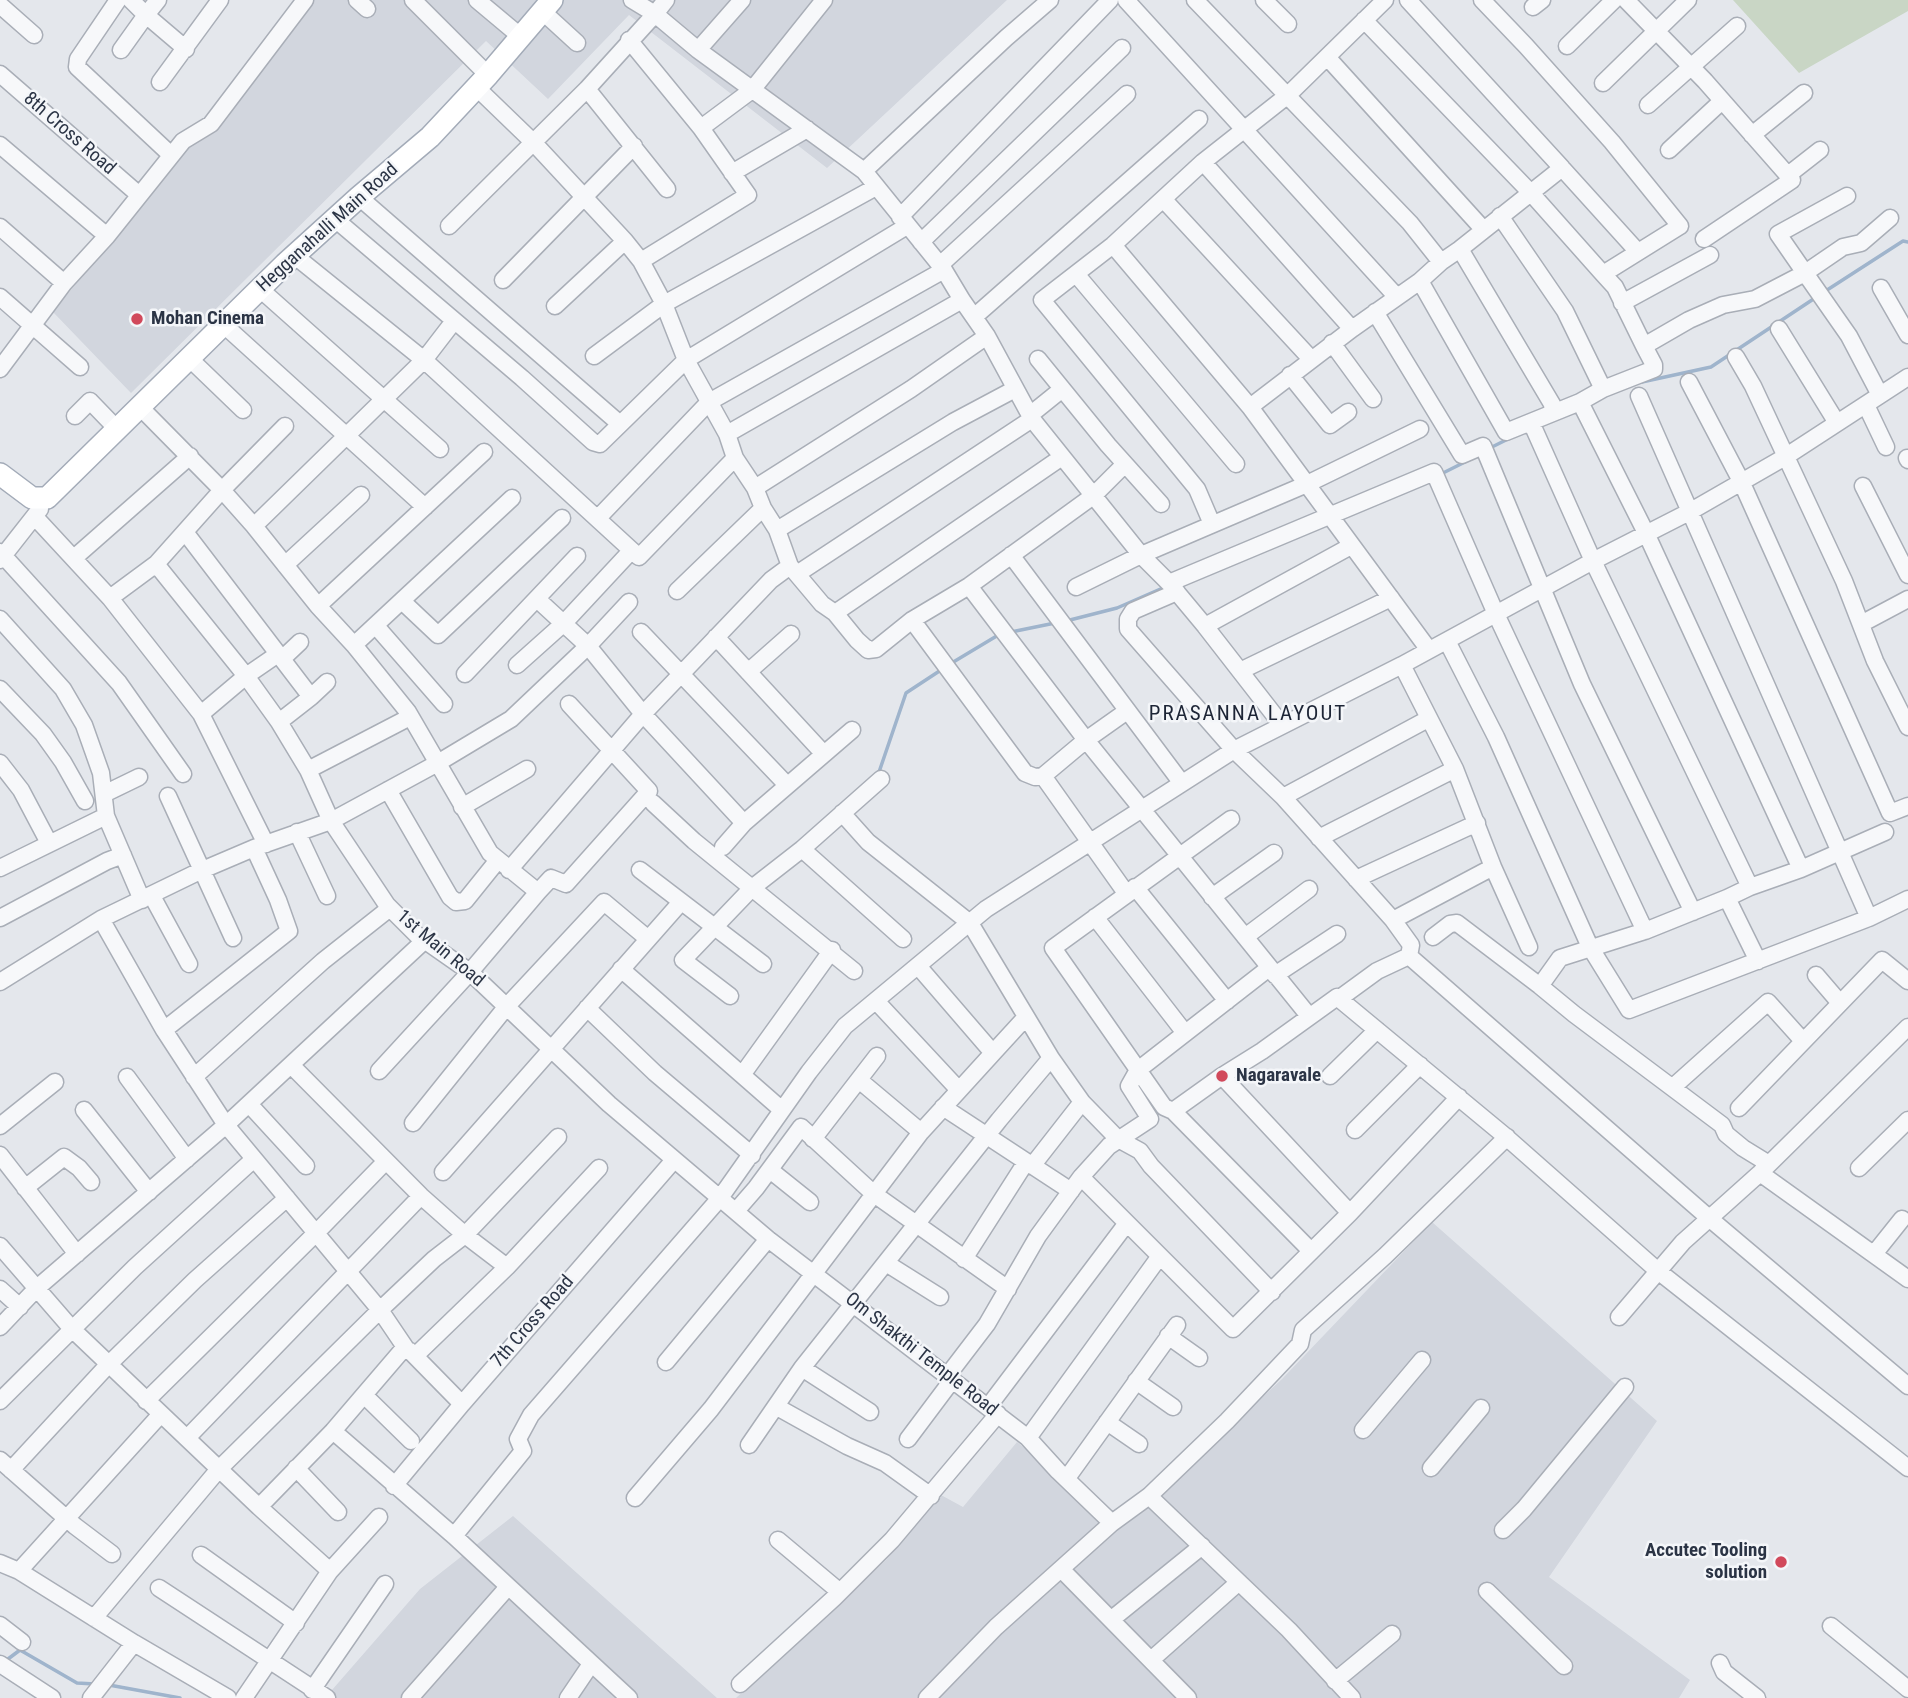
<!DOCTYPE html>
<style>
body{margin:0}
canvas{display:block;background:#e4e7ec}
</style>
<canvas width="1908" height="1698"></canvas>
<script>
const ctx = document.querySelector('canvas').getContext('2d');
ctx.lineJoin = 'round';
function fill(path, color) {
  ctx.fillStyle = color;
  ctx.fill(path, 'evenodd');
}
function shape(rows) {
  const path = new Path2D();
  for (const r of rows) {
    path.moveTo(r[0], r[1]);
    for (let i = 2; i < r.length; i += 2) path.lineTo(r[i], r[i + 1]);
  }
  return path;
}
function stroke(path, color, width, dash) {
  ctx.strokeStyle = color;
  ctx.lineWidth = width;
  ctx.lineCap = dash ? 'butt' : 'round';
  ctx.setLineDash(dash || []);
  ctx.stroke(path);
}
function label(font, color, halo, rows, align = 'center') {
  ctx.font = font + ' "Roboto Condensed",sans-serif';
  ctx.lineWidth = 5;
  ctx.setLineDash([]);
  ctx.textBaseline = 'middle';
  ctx.strokeStyle = halo;
  ctx.fillStyle = color;
  for (const [text, x, y, turn = 0] of rows) {
    ctx.save();
    ctx.translate(x, y);
    ctx.rotate((+turn || 0) * Math.PI / 180);
    ctx.textAlign = isNaN(turn) ? turn : align;
    if (halo) ctx.strokeText(text, 0, 0);
    ctx.fillText(text, 0, 0);
    ctx.restore();
  }
}
const built = shape([
 [307,0,1007,0,827,168,629,15,548,99,486,41,131,393,53,312],
 [1432,1222,1657,1421,1549,1577,1690,1680,1679,1698,736,1698,886,1560,941,1495,963,1507,1017,1442,1122,1527,1282,1379],
 [513,1516,717,1698,325,1698,420,1589]
]);
const green = shape([
 [1733,0,1908,0,1908,11,1799,73]
]);
const stream = shape([
 [1824,292,1903,241,1908,242],
 [1642,382,1711,367,1815,298],
 [1490,448,1508,439],
 [1441,474,1465,462],
 [1066,621,1117,608,1165,587],
 [1011,632,1055,623],
 [950,664,1000,634],
 [878,775,906,693,944,668],
 [4,1662,20,1650,77,1683,95,1684],
 [109,1685,180,1698]
]);
const minor = shape([
 [118,0,78,59,77,67,171,155],
 [158,0,146,15,186,49],
 [357,0,367,9],
 [413,0,488,75],
 [477,0,520,36],
 [632,0,655,14,666,0],
 [1126,0,1396,296],
 [1195,0,1410,223,1441,262],
 [1264,0,1288,24],
 [1408,0,1562,168,1460,249],
 [1482,0,1526,46,1612,142,1680,226,1603,274],
 [1626,0,1705,81,1792,180,1704,239],
 [0,5,34,35],
 [1533,7,1542,0],
 [542,11,577,43],
 [1364,20,1531,193,1603,274,1615,287,1644,346,1689,320,1723,305,1755,299,1805,273,1849,336,1880,395],
 [629,40,701,128],
 [1567,46,1614,0],
 [121,50,146,15,131,0],
 [698,50,742,0],
 [1327,57,1483,229],
 [0,74,138,194],
 [160,82,220,0],
 [1603,83,1688,0],
 [476,87,533,142,625,241,641,261,664,304,686,360,727,434,735,458,755,488,763,508,777,530,790,566,822,604,835,613,857,640,868,650,876,649,912,620,969,586,1093,496,1125,464],
 [587,89,667,189],
 [1648,105,1737,26],
 [1752,135,1804,93],
 [0,145,107,236],
 [1669,150,1722,101],
 [1203,162,1352,329,1420,281,1506,432,1580,402],
 [1562,168,1638,252],
 [864,171,1006,38,1050,0],
 [732,173,807,129],
 [1788,175,1820,150],
 [1847,196,1778,234,1805,273,1843,247,1861,243,1890,218],
 [359,197,620,424],
 [1164,200,1311,359],
 [1500,216,1565,311,1603,389,1580,402,1646,533,1801,869],
 [900,217,1110,0],
 [335,219,522,378,593,442,600,444,686,360,907,226],
 [449,226,587,89,655,14,698,50,864,171,944,270,962,300,987,336,1032,419,1141,555,1170,584,1205,626,1282,725],
 [0,227,64,283],
 [921,242,1122,48],
 [1113,245,1250,407,1429,650],
 [295,256,424,360,639,557,735,458],
 [641,261,748,195,701,128,752,90,824,0],
 [940,265,1127,94],
 [1076,274,1236,464],
 [503,280,634,146],
 [1420,281,1441,262,1460,249,1552,404,1553,413],
 [1881,288,1908,335],
 [260,289,440,449],
 [0,297,80,367],
 [1622,303,1710,255],
 [555,306,625,241],
 [1375,312,1462,455,1483,446,1582,684,1693,912],
 [974,317,1199,119],
 [224,325,425,507],
 [1779,329,1837,423],
 [1332,343,1373,399],
 [594,356,664,304,876,187],
 [1736,357,1753,386,1844,581,1875,661,1908,727],
 [190,359,243,410],
 [1038,359,1108,445,1161,504],
 [0,369,64,283,107,236,183,141,211,124,305,0],
 [1290,375,1330,425,1348,412],
 [1689,382,1741,481,1890,813,1908,806],
 [1603,389,1654,369,1654,365,1644,346],
 [1866,405,1886,447],
 [1250,407,1352,329],
 [141,408,222,490,254,526,318,606,354,645,408,712,490,853,538,892,470,972,379,1071],
 [1030,415,1061,390],
 [75,416,90,401,118,430],
 [1531,422,1593,561,1750,887],
 [727,434,962,300],
 [1907,458,1908,460],
 [1863,486,1908,575],
 [755,488,911,389,987,336],
 [35,517,110,598,201,714,266,844],
 [598,518,709,402,944,270],
 [1212,524,1197,489,1042,300,1113,245,1203,162,1288,95,1385,0],
 [254,526,424,360,454,321],
 [777,530,953,422,1015,389],
 [185,532,311,697,279,722],
 [0,552,119,683,183,774],
 [1011,555,1181,782],
 [74,558,190,456],
 [0,560,40,509],
 [156,564,246,676,279,722,308,770,331,821,387,905,417,935,470,972,609,1104,768,1239,1028,1438,1058,1471,1112,1523],
 [285,565,361,495],
 [797,574,1032,419],
 [1169,583,1434,472,1496,614,1645,931],
 [969,586,1086,740,1309,1016],
 [1076,587,1141,555,1307,484,1420,429],
 [677,591,763,508],
 [1177,592,1133,611,1128,619,1128,629,1234,750,1283,797,1393,920,1411,945,1409,956,1377,971,1340,998],
 [110,598,156,564,222,490,285,426],
 [537,599,588,646,643,714,744,823],
 [403,602,438,635,562,518],
 [318,606,484,452],
 [835,613,1062,457],
 [0,619,63,689,84,725,101,773,106,816,142,900],
 [912,620,1025,773,1035,777,1043,776,1126,893],
 [1861,624,1908,599],
 [376,626,444,704],
 [1205,626,1351,546],
 [641,632,787,785],
 [716,637,823,753],
 [1447,641,1496,737,1590,947,1629,1010,1869,918,1639,396],
 [354,645,512,498],
 [282,659,300,642],
 [517,665,564,623,631,551],
 [1240,671,1391,598],
 [748,672,791,634],
 [465,674,577,556],
 [0,689,43,734,63,762,85,801],
 [311,697,327,682],
 [201,714,246,676,278,654],
 [0,763,21,790,49,843],
 [308,770,410,717],
 [1043,776,1086,740,1127,711],
 [388,790,450,897,456,902,465,901,498,860],
 [104,794,139,777],
 [168,796,233,938],
 [1283,797,1428,719],
 [653,803,694,841,854,971],
 [462,807,527,769],
 [297,832,327,896],
 [1319,838,1455,769],
 [723,847,744,823,852,730],
 [802,849,903,939],
 [1493,867,1529,947],
 [0,868,106,816],
 [509,870,643,714,771,580,790,566],
 [640,870,763,964],
 [1356,879,1477,823],
 [1135,887,1227,1001],
 [538,892,551,878,566,884,649,791,569,704],
 [152,896,189,964],
 [1212,897,1274,853],
 [1727,898,1758,961],
 [1095,917,1185,1033],
 [0,918,107,861,123,855],
 [1869,918,1908,899],
 [101,919,164,1030,226,1125,380,1310,405,1347,333,1431,259,1507],
 [1393,920,1493,867,1455,769,1402,665],
 [1245,937,1309,889],
 [1433,937,1450,924,1457,923,1540,986],
 [1409,956,1709,1218,1908,1386],
 [621,969,782,1110],
 [1275,975,1337,934],
 [1816,975,1840,1003],
 [0,982,101,919,200,871,254,848,331,821,436,764,511,719,588,646,629,602],
 [730,996,683,960,752,888,802,849,881,779],
 [876,1001,958,1089],
 [587,1008,655,1073,752,1155],
 [164,1030,289,931,278,900,254,848],
 [993,1053,1026,1017],
 [1051,1058,1082,1102],
 [291,1065,421,1196,465,1235,507,1267],
 [742,1075,832,950],
 [1222,1076,1350,1213],
 [1330,1076,1377,1030],
 [127,1077,187,1159],
 [194,1077,323,961,390,908],
 [859,1080,921,1132],
 [1673,1087,1768,1002,1803,1041],
 [249,1104,306,1166],
 [943,1107,1071,1191],
 [1739,1108,1882,960,1908,981],
 [84,1110,149,1192],
 [1173,1111,1164,1107,1053,948,1231,819],
 [413,1123,507,1006,604,902,647,938],
 [0,1126,55,1082],
 [1355,1130,1420,1065],
 [813,1139,877,1056],
 [0,1155,77,1254],
 [1769,1164,1743,1148,1726,1134,1722,1125,1574,1014,1540,986,1560,958,1645,931,1727,898,1750,887,1801,869,1885,832],
 [1032,1166,1082,1102,1118,1139,1140,1151,1151,1166,1272,1292],
 [1859,1168,1908,1120],
 [770,1170,810,1202],
 [443,1172,681,902],
 [1760,1173,1908,1279],
 [1081,1177,1233,1329,1350,1213,1459,1097],
 [25,1188,64,1157,79,1168,91,1182],
 [736,1211,756,1188,801,1127,874,1194,1008,1289],
 [0,1246,72,1329,259,1507,330,1571],
 [1311,1251,1173,1111,1222,1076,1262,1051,1337,997,1505,1136,1658,1271,1908,1468],
 [1874,1254,1902,1219],
 [964,1259,1026,1162],
 [886,1263,940,1297],
 [0,1289,20,1307],
 [1619,1317,1683,1242,1760,1173,1908,1027],
 [0,1327,37,1288,226,1125,424,941],
 [1168,1336,1199,1358],
 [410,1351,462,1404],
 [415,1356,507,1267,599,1168],
 [666,1362,768,1239],
 [802,1368,870,1412],
 [948,1375,987,1324,1038,1236,1081,1177,1109,1146,1150,1119,1129,1086,1138,1070,1269,968],
 [1136,1381,1173,1407],
 [364,1395,411,1441],
 [0,1401,135,1267,254,1159],
 [146,1401,316,1233,386,1161],
 [777,1407,847,1446,885,1463,931,1496],
 [988,1407,1127,1223],
 [1107,1422,1139,1444],
 [1363,1430,1422,1360],
 [333,1431,454,1536,629,1698],
 [187,1438,421,1196],
 [1028,1438,1160,1256],
 [908,1439,953,1379],
 [749,1445,802,1368,999,1120,1051,1058,970,923,868,842,842,813],
 [0,1460,75,1526,112,1554],
 [296,1468,338,1512],
 [1431,1468,1481,1408],
 [11,1470,108,1365,195,1280,287,1198],
 [1067,1478,1177,1325],
 [394,1486,462,1404,674,1160],
 [1149,1496,1289,1630,1352,1698],
 [635,1498,711,1409,921,1132,993,1053,918,966],
 [1503,1530,1524,1509,1625,1387],
 [454,1536,523,1451,518,1439,531,1415,720,1198,809,1072,845,1026,986,909,1234,750,1402,665,1593,561,1691,511,1785,457,1908,377],
 [778,1540,840,1592],
 [201,1555,296,1623],
 [0,1563,19,1571],
 [1061,1569,1188,1698],
 [159,1588,327,1698],
 [1487,1591,1564,1666],
 [94,1618,219,1469,380,1310,434,1259,465,1235,558,1137],
 [1112,1619,1202,1546],
 [0,1625,22,1642],
 [1831,1626,1908,1689],
 [134,1643,228,1698],
 [1151,1660,1239,1582],
 [1720,1663,1724,1672,1757,1698],
 [0,1664,52,1698],
 [1335,1681,1392,1634],
 [740,1684,834,1598,892,1540,998,1414],
 [312,1690,385,1584],
 [91,1698,134,1643,19,1571,161,1414],
 [244,1698,330,1571,379,1517],
 [410,1698,507,1588],
 [568,1698,591,1664],
 [927,1698,996,1627,1112,1523,1149,1496,1227,1421,1300,1344,1303,1330,1385,1256,1507,1137]
]);
const major = shape([
 [0,474,32,498,47,498,285,264,359,197,430,137,488,75,552,0]
]);
const markers = [
 [137,319,7,"#d1495b"],
 [1222,1076,7,"#d1495b"],
 [1781,1562,7,"#d1495b"]
];
const streetNames = [
 ["8th Cross Road",69,134,41],
 ["Hegganahalli Main Road",328,228,-42],
 ["1st Main Road",440,949,40],
 ["7th Cross Road",533,1322,-49],
 ["Om Shakthi Temple Road",921,1355,38]
];
const poiNames = [
 ["Mohan Cinema",151,319],
 ["Nagaravale",1236,1076],
 ["Accutec Tooling",1767,1551,"right"],
 ["solution",1767,1573,"right"]
];
const neighbourhoodNames = [
 ["PRASANNA LAYOUT",1248,715]
];
fill(built, '#d2d6de');
fill(green, '#c9d6c5');
stroke(stream, '#9fb4cc', 3.5);
stroke(minor, '#a9aeb7', 19);
stroke(major, '#a3abb8', 24);
stroke(minor, '#f7f8fa', 16);
stroke(major, '#fff', 21);
for (const [x, y, r, color] of markers) {
  const dot = new Path2D();
  dot.arc(x, y, r, 0, 2 * Math.PI);
  ctx.fillStyle = color;
  ctx.fill(dot);
  stroke(dot, '#f4f6f9', 2.5);
}
label('19px', '#2b3445', '#f4f6f9', streetNames);
label('bold 19px', '#2b3445', '#f4f6f9', poiNames, 'left');
ctx.letterSpacing = '2px';
label('21px', '#1d2536', '#f4f6f9', neighbourhoodNames);
ctx.letterSpacing = '0px';
</script>
